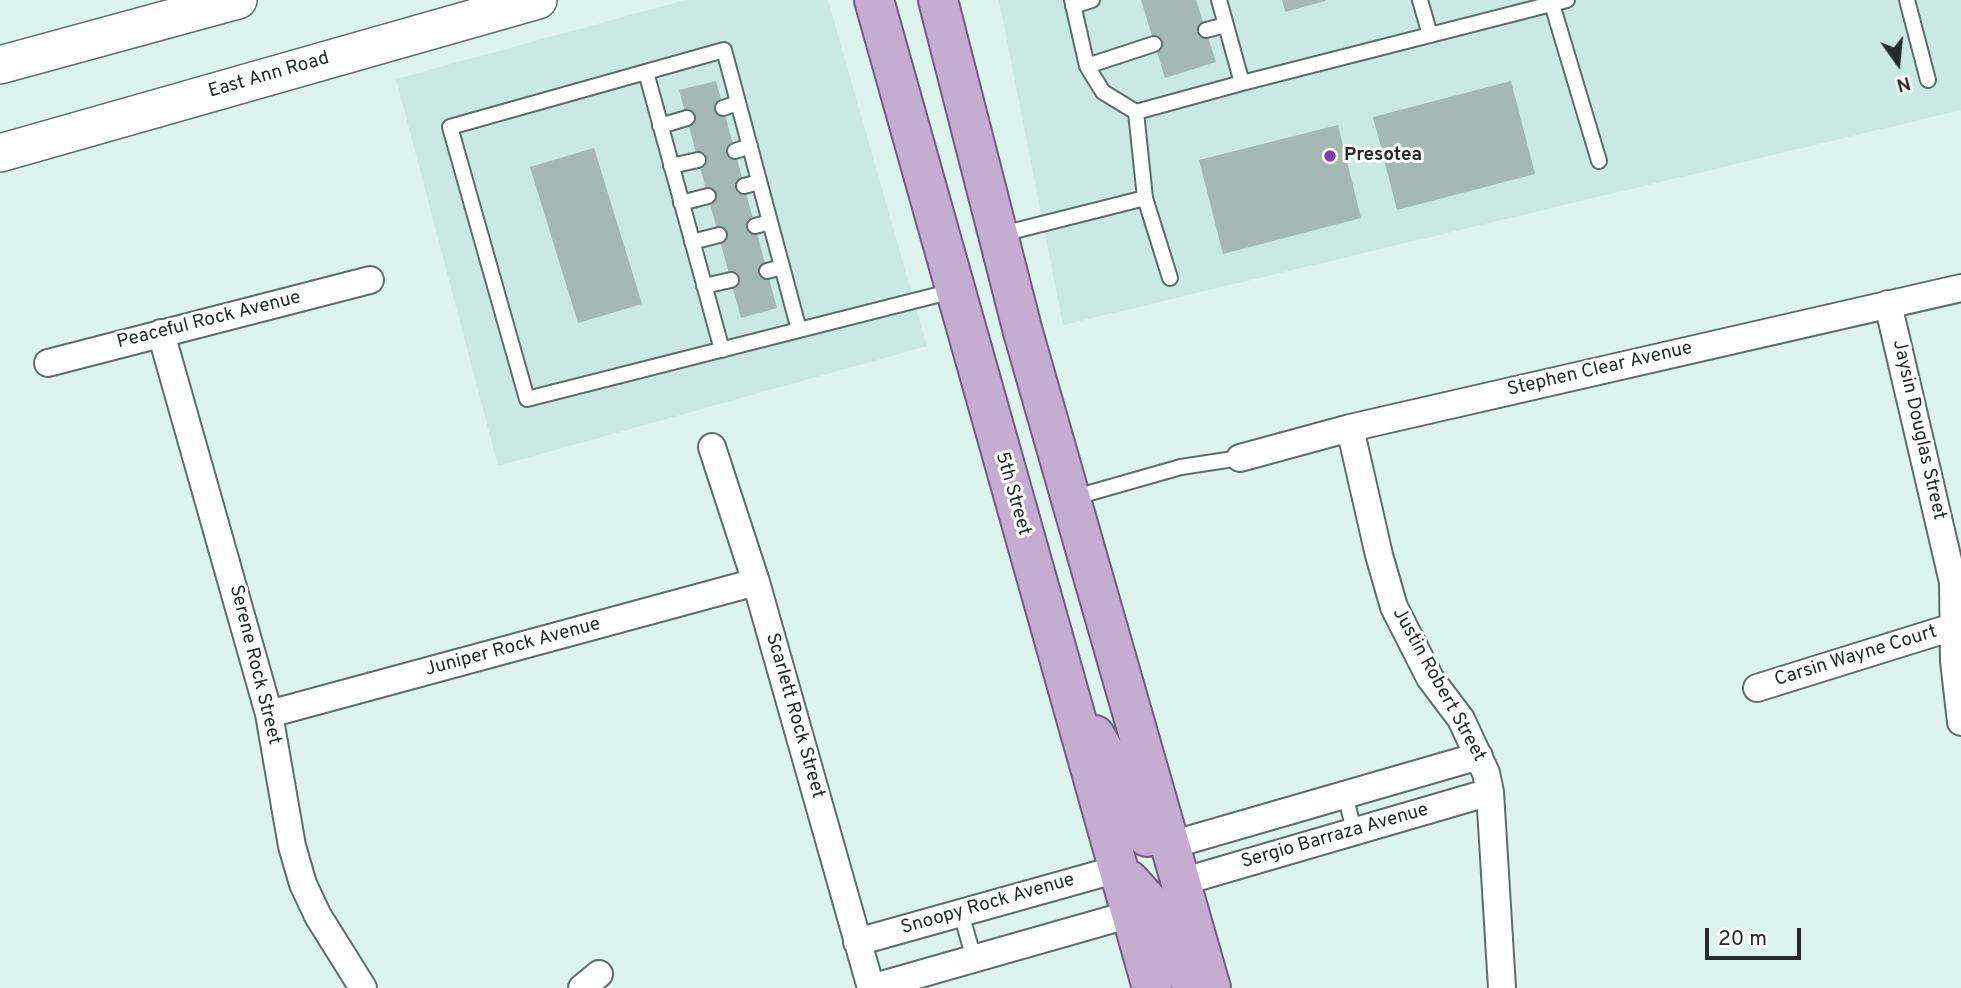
<!DOCTYPE html>
<style>
body{margin:0}
#map{position:relative;width:1961px;height:988px;overflow:hidden;background:#ddf3ee;font-family:Overpass,sans-serif}
canvas{display:block}
.north{position:absolute;left:1863px;top:28px;width:70px;height:70px;-webkit-text-stroke:5px #fff;paint-order:stroke;rotate:165deg;font-size:19px;font-weight:700;line-height:28px;text-align:center;color:#242c2a}
.north::after{content:'';display:block;margin:auto;width:24px;height:32px;background:#242c2a;clip-path:polygon(50% 0,100% 100%,50% 72%,0 100%)}
.scale{position:absolute;left:1705px;top:928px;width:96px;height:32px;box-sizing:border-box;border:4px solid #242c2a;border-top:0;padding-left:9px;font-size:21px;line-height:24px;white-space:nowrap;color:#242c2a;-webkit-text-stroke:5px #fff;paint-order:stroke}
</style>
<div id="map">
<canvas width="1961" height="988"></canvas>
<div class="north">N</div>
<div class="scale">20 m</div>
</div>
<script>
const ctx = document.querySelector('canvas').getContext('2d');
ctx.lineJoin = 'round';
function fill(path, color) {
  ctx.fillStyle = color;
  ctx.fill(path, 'evenodd');
}
function shape(rows) {
  const path = new Path2D();
  for (const r of rows) {
    path.moveTo(r[0], r[1]);
    for (let i = 2; i < r.length; i += 2) path.lineTo(r[i], r[i + 1]);
  }
  return path;
}
function stroke(path, color, width, dash) {
  ctx.strokeStyle = color;
  ctx.lineWidth = width;
  ctx.lineCap = dash ? 'butt' : 'round';
  ctx.setLineDash(dash || []);
  ctx.stroke(path);
}
function label(font, color, halo, rows, align = 'center') {
  ctx.font = font + ' Overpass,sans-serif';
  ctx.lineWidth = 6;
  ctx.setLineDash([]);
  ctx.textBaseline = 'middle';
  ctx.strokeStyle = halo;
  ctx.fillStyle = color;
  for (const [text, x, y, turn = 0] of rows) {
    ctx.save();
    ctx.translate(x, y);
    ctx.rotate((+turn || 0) * Math.PI / 180);
    ctx.textAlign = isNaN(turn) ? turn : align;
    if (halo) ctx.strokeText(text, 0, 0);
    ctx.fillText(text, 0, 0);
    ctx.restore();
  }
}
const built = shape([
 [685,0,828,0,927,346,498,466,396,79],
 [999,0,1961,0,1961,110,1063,325]
]);
const building = shape([
 [1141,0,1196,0,1216,62,1165,78],
 [1282,0,1325,0,1325,1,1285,12],
 [716,81,777,308,741,318,679,90],
 [1511,81,1535,174,1397,210,1373,117],
 [1338,125,1361,218,1223,254,1199,160],
 [594,148,642,304,578,323,530,167]
]);
const lane = shape([
 [1219,0,1242,83,1567,0],
 [1420,0,1430,35],
 [1907,0,1928,80],
 [1552,4,1599,161],
 [1073,6,1092,0],
 [1206,30,1226,25],
 [1087,66,1154,44],
 [646,72,722,350],
 [723,108,738,103],
 [1136,112,1242,83],
 [660,126,687,118],
 [735,151,750,146],
 [671,166,698,160],
 [744,186,759,182],
 [1145,198,1170,278],
 [681,203,708,196],
 [755,226,770,222],
 [998,235,1145,198,1136,112,1103,92,1087,66,1072,0],
 [692,242,719,235],
 [767,271,782,267],
 [704,286,731,280],
 [799,330,724,50,450,127,527,399,799,330,953,291],
 [1072,498,1181,467,1240,458],
 [1345,795,1354,830],
 [961,913,974,959]
]);
const street = shape([
 [1888,304,1953,582,1954,661,1961,722],
 [161,333,269,714,292,846,303,884,318,916,363,988],
 [48,363,370,280],
 [1350,428,1379,555,1394,607,1430,678,1461,719,1486,773,1490,792,1502,988],
 [712,447,756,582,871,988,1131,914],
 [1240,458,1350,428,1961,288],
 [1757,688,1956,626],
 [269,714,756,582],
 [1171,845,1479,756],
 [1181,882,1490,792],
 [857,942,1118,869],
 [582,988,599,974]
]);
const secondary = shape([
 [0,65,238,0],
 [0,153,538,0]
]);
const primary = shape([
 [874,0,1152,988],
 [938,0,1023,332,1211,988],
 [1095,735,1130,795,1147,837],
 [1129,880,1151,904,1167,932,1171,947,1194,988]
]);
const markers = [
 [1330,156,7,"#883aaa"]
];
const streetNames = [
 ["East Ann Road",269,76,-16],
 ["Peaceful Rock Avenue",209,321,-14],
 ["Stephen Clear Avenue",1600,370,-13],
 ["Jaysin Douglas Street",1918,430,77],
 ["5th Street",1012,494,74],
 ["Juniper Rock Avenue",513,648,-15],
 ["Carsin Wayne Court",1856,657,-17],
 ["Serene Rock Street",254,665,76],
 ["Justin Robert Street",1438,685,61],
 ["Scarlett Rock Street",794,716,74],
 ["Sergio Barraza Avenue",1335,837,-16],
 ["Snoopy Rock Avenue",988,905,-16]
];
const poiNames = [
 ["Presotea",1344,156]
];
fill(built, '#cae9e2');
fill(building, '#a5b9b4');
stroke(lane, '#5b6e6a', 18);
stroke(street, '#5b6e6a', 30);
stroke(secondary, '#5b6e6a', 40);
stroke(primary, '#735c82', 42);
stroke(lane, '#fff', 14);
stroke(street, '#fff', 26);
stroke(secondary, '#fff', 37);
stroke(primary, '#c4add1', 38);
for (const [x, y, r, color] of markers) {
  const dot = new Path2D();
  dot.arc(x, y, r, 0, 2 * Math.PI);
  ctx.fillStyle = color;
  ctx.fill(dot);
  stroke(dot, '#fff', 2.5);
}
label('19px', '#242c2a', '#fff', streetNames);
label('bold 19px', '#242c2a', '#fff', poiNames, 'left');
</script>
